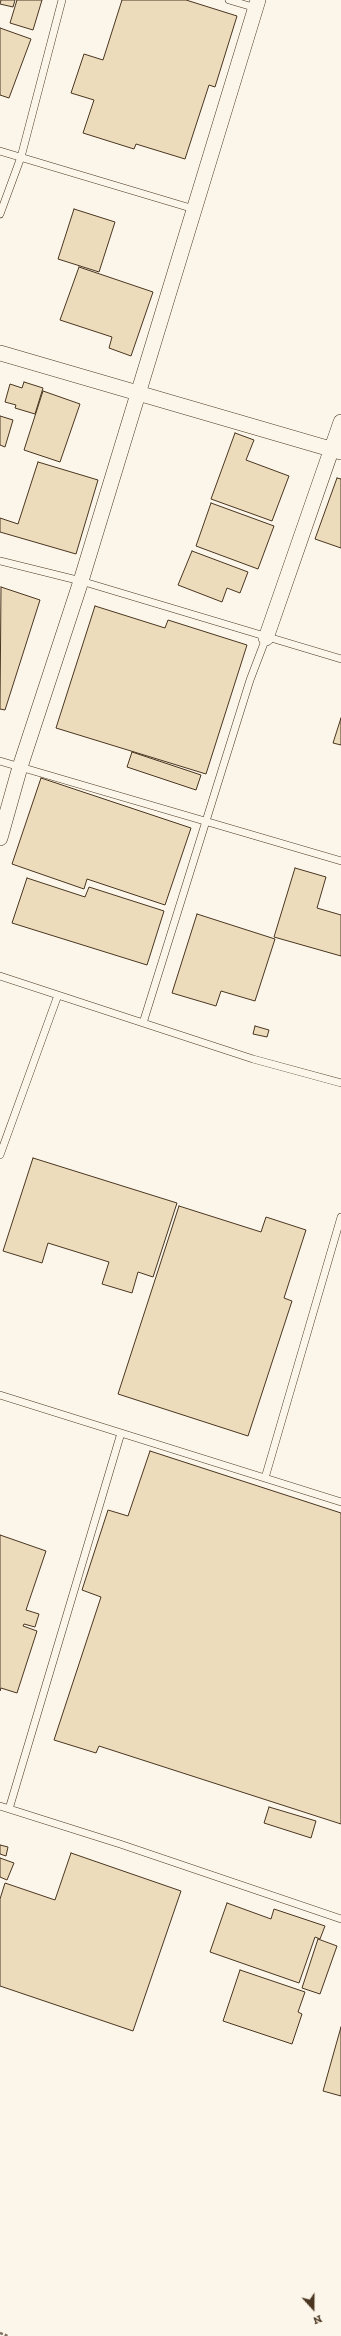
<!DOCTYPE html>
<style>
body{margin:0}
#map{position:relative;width:341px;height:2336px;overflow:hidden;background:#fbf6e9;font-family:"Zilla Slab",serif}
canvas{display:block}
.north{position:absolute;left:293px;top:2288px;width:40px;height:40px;-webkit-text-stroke:3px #fbf6e9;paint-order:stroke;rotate:159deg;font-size:11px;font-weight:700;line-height:16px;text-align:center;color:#4a3520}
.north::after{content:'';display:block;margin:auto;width:14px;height:18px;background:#4a3520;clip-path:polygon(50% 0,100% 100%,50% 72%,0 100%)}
</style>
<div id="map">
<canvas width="341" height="2336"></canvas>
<div class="north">N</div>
</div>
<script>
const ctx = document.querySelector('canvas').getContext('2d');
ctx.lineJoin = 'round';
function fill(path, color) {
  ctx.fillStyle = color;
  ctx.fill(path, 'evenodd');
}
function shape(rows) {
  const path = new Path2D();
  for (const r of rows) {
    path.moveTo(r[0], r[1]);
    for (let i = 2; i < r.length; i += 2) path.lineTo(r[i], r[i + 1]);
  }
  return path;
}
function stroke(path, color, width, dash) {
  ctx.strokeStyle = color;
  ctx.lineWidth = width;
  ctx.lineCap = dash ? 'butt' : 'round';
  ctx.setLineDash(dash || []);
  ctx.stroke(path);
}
const building = shape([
 [1,0,15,0,13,7,0,4,1,0],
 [17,0,42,0,33,30,10,23,17,0],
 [122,0,186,0,237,16,215,87,209,85,185,159,136,144,134,149,83,133,94,100,71,93,84,54,103,60,122,0],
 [0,28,31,39,9,98,0,95,0,28],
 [74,209,115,222,99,272,58,259,74,209],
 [79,267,153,292,131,356,109,348,112,337,60,320,79,267],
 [24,382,43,388,35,414,15,408,16,405,5,402,10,384,22,388,24,382],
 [43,391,80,404,60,462,24,450,43,391],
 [0,416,13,420,5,447,0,445,0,416],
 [235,433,254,440,246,460,289,476,272,521,211,499,235,433],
 [38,462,98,480,76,554,0,532,0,518,18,524,38,462],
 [337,478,341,479,341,548,315,539,337,478],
 [211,503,274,526,258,569,196,546,211,503],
 [192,551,248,572,240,593,227,588,222,602,178,585,192,551],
 [1,587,40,600,5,710,0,709,1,587],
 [95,606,165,628,168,620,247,645,206,774,56,728,95,606],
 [341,718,341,745,333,743,341,718],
 [132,752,201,775,196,790,127,767,132,752],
 [41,778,191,828,165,905,87,879,84,889,12,864,41,778],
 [295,868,326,877,317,908,341,915,341,956,274,937,295,868],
 [27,878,85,897,89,887,164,911,147,965,12,923,27,878],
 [197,914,275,939,255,1001,221,991,216,1006,172,993,197,914],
 [255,1026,269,1030,267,1037,253,1034,255,1026],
 [33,1158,177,1203,153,1277,138,1272,132,1293,102,1284,109,1262,48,1243,42,1263,3,1251,33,1158],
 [179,1206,261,1232,266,1217,306,1230,284,1298,292,1301,248,1436,118,1394,179,1206],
 [150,1451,341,1513,341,1824,99,1746,96,1753,54,1740,101,1597,82,1590,108,1510,128,1516,150,1451],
 [0,1535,46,1551,26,1610,39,1614,35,1627,24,1624,23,1626,37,1631,17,1693,1,1688,0,1691,0,1535],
 [269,1807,316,1821,311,1838,264,1823,269,1807],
 [0,1845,8,1847,6,1856,0,1854,0,1845],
 [71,1853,181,1891,133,2031,0,1986,0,1899,5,1883,55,1900,71,1853],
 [0,1858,14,1863,7,1880,0,1877,0,1858],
 [227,1903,271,1919,274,1909,325,1926,320,1939,315,1937,299,1983,210,1952,227,1903],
 [318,1939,337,1946,320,1994,302,1988,318,1939],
 [240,1970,305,1992,298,2012,302,2014,292,2044,223,2021,240,1970],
 [341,2027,341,2096,323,2091,341,2027]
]);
const path = shape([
 [0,2333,8,2336]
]);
const lane = shape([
 [229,0,256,8],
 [0,151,194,209],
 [0,214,21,157,62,0],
 [0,561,81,581,341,659],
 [0,761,341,861],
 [0,976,253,1059,341,1083],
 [143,1023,250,680,266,638],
 [0,1155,58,995],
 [0,1395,341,1502],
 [265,1478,341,1217],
 [0,1806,120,1844,341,1919],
 [9,1809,121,1433]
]);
const street = shape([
 [0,353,341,452],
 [266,638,341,422],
 [0,838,20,767,81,581,258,0]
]);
fill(building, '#ecdcbc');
stroke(building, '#4a3520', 1);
stroke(lane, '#4a3520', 8);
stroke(street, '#4a3520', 16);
stroke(path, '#7f6f5c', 2.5, [3, 2]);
stroke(lane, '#fbf6e9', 7);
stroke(street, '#fbf6e9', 15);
</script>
